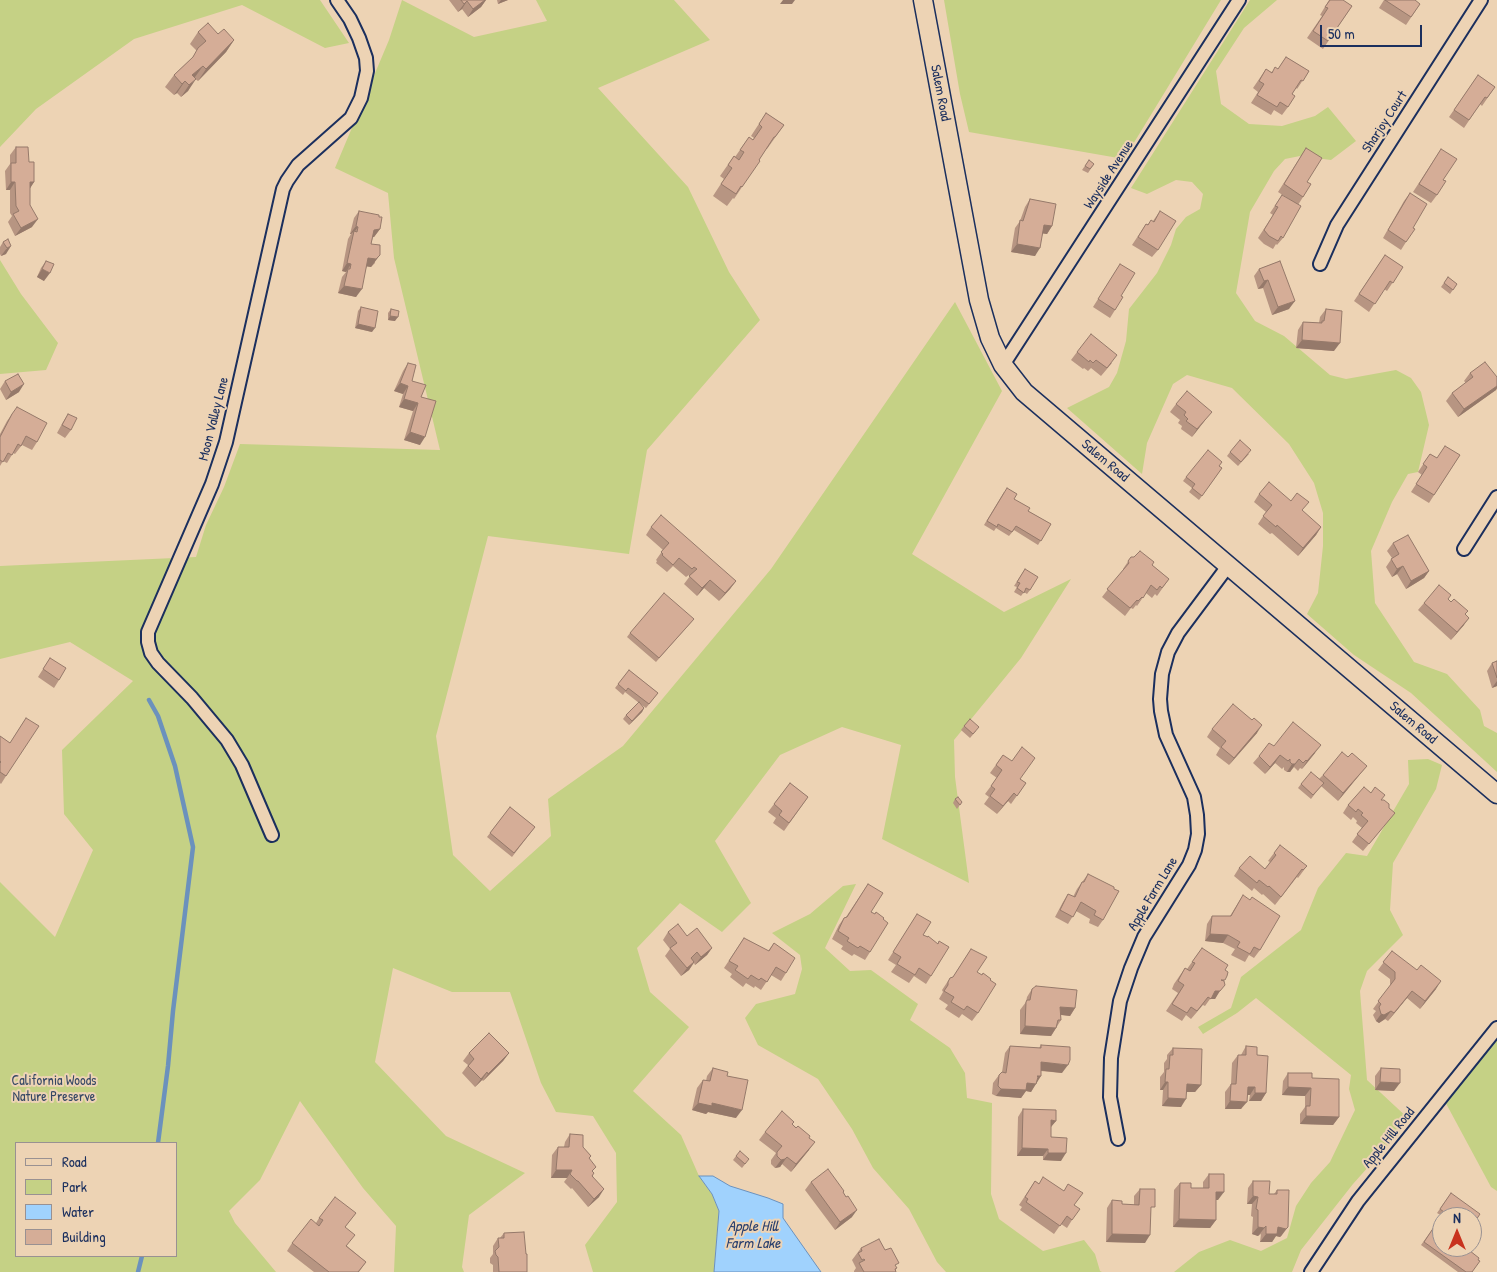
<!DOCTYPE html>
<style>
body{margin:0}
#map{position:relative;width:1497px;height:1272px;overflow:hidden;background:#edd3b4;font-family:"Patrick Hand",sans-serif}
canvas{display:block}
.legend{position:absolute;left:15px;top:1142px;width:162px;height:115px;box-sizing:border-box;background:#edd3b4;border:1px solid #999192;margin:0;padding:6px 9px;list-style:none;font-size:15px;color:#1b2f5e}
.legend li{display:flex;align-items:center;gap:10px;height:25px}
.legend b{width:25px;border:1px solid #999192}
.north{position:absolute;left:1432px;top:1207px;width:50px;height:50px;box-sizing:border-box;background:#edd3b4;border:1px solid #999192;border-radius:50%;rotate:0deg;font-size:14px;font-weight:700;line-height:20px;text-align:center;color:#1b2f5e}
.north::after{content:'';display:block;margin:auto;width:18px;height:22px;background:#c8321e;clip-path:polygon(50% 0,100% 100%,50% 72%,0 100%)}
.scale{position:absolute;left:1320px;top:25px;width:102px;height:22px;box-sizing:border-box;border:2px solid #1b2f5e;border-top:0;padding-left:6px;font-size:15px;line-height:18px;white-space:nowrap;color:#1b2f5e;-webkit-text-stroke:4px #edd3b4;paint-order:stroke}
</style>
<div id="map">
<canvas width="1497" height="1272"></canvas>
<ul class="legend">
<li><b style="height:6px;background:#edd3b4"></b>Road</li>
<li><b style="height:14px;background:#c5d185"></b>Park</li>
<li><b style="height:14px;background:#a0d2fd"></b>Water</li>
<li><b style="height:14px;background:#d5ad97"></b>Building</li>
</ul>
<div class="north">N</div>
<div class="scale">50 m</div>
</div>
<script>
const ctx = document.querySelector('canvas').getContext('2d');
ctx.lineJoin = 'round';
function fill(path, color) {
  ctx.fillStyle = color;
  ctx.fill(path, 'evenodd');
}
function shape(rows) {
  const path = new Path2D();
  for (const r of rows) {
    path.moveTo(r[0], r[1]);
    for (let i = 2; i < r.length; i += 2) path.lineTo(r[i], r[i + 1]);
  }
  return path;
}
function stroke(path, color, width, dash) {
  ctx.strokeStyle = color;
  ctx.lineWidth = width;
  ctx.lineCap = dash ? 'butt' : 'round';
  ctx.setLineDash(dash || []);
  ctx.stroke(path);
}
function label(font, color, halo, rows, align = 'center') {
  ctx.font = font + ' "Patrick Hand",sans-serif';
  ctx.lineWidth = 4;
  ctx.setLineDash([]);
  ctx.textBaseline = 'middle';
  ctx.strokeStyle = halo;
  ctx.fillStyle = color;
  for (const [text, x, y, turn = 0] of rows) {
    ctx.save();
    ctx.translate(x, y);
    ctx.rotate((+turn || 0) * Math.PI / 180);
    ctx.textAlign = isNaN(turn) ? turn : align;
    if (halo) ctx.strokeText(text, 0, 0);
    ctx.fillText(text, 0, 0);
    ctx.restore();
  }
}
const green = shape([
 [0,0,320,0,349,43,325,48,242,5,134,39,36,109,0,147],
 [402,0,474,37,547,21,536,0,674,0,710,40,598,88,688,187,729,272,760,320,647,450,629,554,488,536,436,736,453,855,490,891,551,836,548,799,623,746,771,569,955,302,1002,391,912,554,1004,612,1071,579,1021,658,954,740,955,777,969,883,882,839,901,745,842,727,780,755,715,841,751,903,722,932,680,903,637,948,650,992,689,1027,633,1091,681,1135,699,1176,712,1194,719,1211,714,1272,593,1272,585,1245,617,1202,616,1153,593,1116,556,1112,541,1083,510,992,452,992,393,968,375,1062,446,1136,525,1173,469,1215,462,1267,464,1272,394,1272,396,1226,363,1188,300,1101,260,1180,229,1211,235,1223,276,1272,0,1272,0,882,55,937,93,850,64,814,62,750,133,681,70,642,0,659,0,566,196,557,206,525,224,487,240,444,440,450,394,258,388,193,335,168,389,40],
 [16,1143,176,1143,176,1256,16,1256],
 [944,0,1221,0,1124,159,969,132,960,94],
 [1250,0,1277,0,1244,28,1216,71,1221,104,1249,124,1282,126,1315,116,1328,107,1356,141,1331,160,1300,156,1285,159,1274,171,1250,212,1236,293,1255,321,1284,336,1330,375,1346,379,1396,370,1411,378,1421,392,1429,425,1418,472,1408,474,1392,502,1371,551,1375,603,1414,662,1447,674,1480,710,1484,726,1497,733,1497,772,1411,693,1354,655,1307,614,1318,593,1323,546,1323,513,1314,483,1289,444,1232,388,1187,375,1173,384,1147,443,1142,474,1067,408,1109,387,1117,373,1126,341,1129,309,1157,273,1171,245,1176,229,1186,217,1200,209,1203,194,1192,182,1176,180,1147,194,1131,188],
 [0,260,21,294,58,343,46,370,0,374],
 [1428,759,1442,765,1436,789,1393,863,1390,910,1403,935,1367,971,1360,991,1367,1080,1410,1120,1353,1184,1301,1250,1292,1272,1174,1272,1199,1252,1230,1240,1261,1251,1287,1238,1296,1206,1311,1183,1330,1162,1355,1110,1349,1089,1351,1075,1256,998,1237,1013,1203,1034,1198,1027,1231,1008,1241,977,1301,930,1318,888,1346,853,1367,856,1409,784,1408,760],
 [856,884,825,948,850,971,871,970,918,1004,910,1020,950,1048,965,1073,967,1098,992,1103,991,1194,999,1219,1043,1251,1084,1240,1095,1254,1100,1271,1102,1272,946,1272,937,1262,909,1209,873,1168,852,1129,818,1079,758,1045,745,1018,756,1004,795,994,802,969,800,955,772,933,810,914,843,886],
 [1491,1035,1497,1041,1497,1191,1491,1187,1442,1096]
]);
const water = shape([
 [699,1176,713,1176,730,1186,768,1198,783,1204,783,1218,821,1272,714,1272,719,1211,712,1194,699,1176]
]);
const stream = shape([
 [149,700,158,716,175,766,193,847,173,1011,168,1066,158,1143],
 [138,1272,142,1256]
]);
const street = shape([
 [1320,264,1337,225,1481,0],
 [1003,365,1239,0],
 [1464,549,1497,497],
 [272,835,242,765,227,740,192,698,158,663,151,653,148,642,148,632,212,484,226,442,283,189,287,181,298,165,351,118,361,98,367,71,366,58,359,38,350,19,337,0],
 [1118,1139,1110,1097,1111,1058,1120,1001,1131,968,1144,937,1189,865,1195,850,1198,834,1197,815,1194,797,1166,735,1161,711,1160,699,1162,674,1168,652,1178,633,1228,566],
 [1311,1272,1358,1201,1497,1028]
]);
const secondary = shape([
 [923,0,979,300,990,338,1003,365,1024,392,1497,794]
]);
const wall = shape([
 [449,0,486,0,481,7,468,17,462,9,458,12],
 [497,0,508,0,498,4],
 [1329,0,1352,6,1323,49,1307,38,1322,16,1320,15],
 [1384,0,1420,4,1406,25,1379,8],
 [198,32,218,34,234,40,226,52,198,81,194,78,188,91,181,97,177,93,174,95,165,87,174,75,192,58,197,51,190,44],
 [1286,57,1309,71,1297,89,1296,88,1292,94,1288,107,1282,115,1274,110,1271,115,1251,103,1258,92,1253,88,1266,69,1271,72,1278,69],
 [1478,75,1495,87,1482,106,1480,104,1464,128,1449,117],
 [766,113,784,125,767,149,766,149,759,160,742,187,734,199,733,198,727,206,713,196,724,179,720,176,734,156,735,157,749,137,753,140,754,138,751,136],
 [16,147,29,162,34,182,30,188,30,205,32,227,15,236,8,222,12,216,10,213,10,190,6,190,5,171,10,164,10,155],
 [1306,148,1307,182,1303,197,1298,205,1278,192],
 [1441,149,1443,180,1437,195,1431,203,1413,192],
 [1089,160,1094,164,1088,173,1082,170],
 [1410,193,1413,228,1406,242,1401,250,1383,238,1404,201],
 [1282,195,1283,238,1277,245,1276,244,1273,249,1264,244,1258,238,1273,215,1270,213],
 [1030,199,1052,226,1047,234,1043,233,1035,256,1011,252,1015,228,1020,221,1025,207],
 [359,211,380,229,374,237,373,237,371,244,375,263,371,267,367,266,356,297,338,293,342,277,346,272,342,271,348,239,351,234,350,234,354,218],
 [1160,211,1158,250,1152,257,1132,245,1146,224,1148,224,1153,221],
 [8,239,6,254,1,256,0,254,0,247,3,242],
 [1385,255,1403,267,1387,291,1384,289,1369,312,1354,301],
 [46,261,44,281,37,277,41,268],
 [1280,261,1289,309,1272,315,1263,288,1258,289,1254,276,1259,269],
 [1120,264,1121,296,1115,310,1110,318,1093,307],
 [1448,277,1457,284,1450,294,1441,287],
 [361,307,372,332,355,328,358,311],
 [391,309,395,321,388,320,388,313],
 [1326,309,1334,351,1296,348,1298,330,1303,322,1319,323,1320,317],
 [1077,352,1112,363,1101,376,1091,368,1088,371,1084,368,1083,369,1071,360],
 [408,363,412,381,421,397,420,445,404,440,413,411,399,407,403,394,394,391,403,371],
 [1470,373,1497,377,1497,388,1496,390,1458,417,1446,401,1452,393,1466,383,1464,381],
 [5,381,19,392,6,400,0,389],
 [1176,404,1206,419,1192,437,1181,429,1182,426,1178,423,1180,420,1170,412],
 [12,414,37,442,32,450,22,445,15,454,13,453,7,463,3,461,0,466,0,434,7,421],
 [68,414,71,430,65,438,57,433,63,422],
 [1230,452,1249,454,1238,466,1227,456],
 [1430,454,1437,458,1460,455,1429,503,1411,492,1422,475,1418,472],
 [1219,466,1222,468,1199,500,1189,492,1192,488,1183,481,1186,477],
 [1004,492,1014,499,1028,511,1051,524,1038,545,1014,530,1009,536,996,528,994,531,984,525],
 [1259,494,1302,511,1321,527,1316,535,1298,556,1272,533,1270,534,1258,524,1266,512,1254,502],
 [651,527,736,581,730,589,719,601,704,588,697,596,684,584,690,576,689,575,686,577,673,566,667,572,656,563,657,561,656,560,663,550,646,535],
 [1393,543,1429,571,1424,578,1406,589,1397,574,1392,577,1386,567,1392,558,1387,551],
 [1131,557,1152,565,1169,579,1157,596,1155,594,1152,598,1146,593,1137,606,1136,605,1133,609,1131,608,1125,616,1102,597,1123,570,1123,569],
 [1025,569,1030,590,1027,594,1024,592,1021,596,1014,592,1017,587,1014,586],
 [1448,599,1465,614,1464,625,1451,640,1418,610,1424,603],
 [694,619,656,662,627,637,630,633],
 [50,658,59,680,54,688,38,677],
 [1497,661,1497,686,1492,688,1487,671,1492,663],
 [629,670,658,693,646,708,639,703,644,708,642,712,629,725,623,719,626,715,639,703,625,692,623,695,615,688],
 [26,718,6,776,1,784,0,783,0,736,10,743],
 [964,726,976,731,970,738,961,730],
 [1212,729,1257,733,1229,765,1216,755,1220,748,1207,737],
 [1274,746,1315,753,1302,769,1300,768,1298,771,1294,767,1290,772,1287,772,1284,770,1284,767,1282,769,1275,763,1265,774,1253,763,1259,756],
 [1003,755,1020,779,1026,783,1011,804,1008,801,997,814,984,804,989,797,985,794,997,778,990,773],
 [1348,757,1367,766,1361,773,1338,801,1321,786,1311,799,1298,788,1301,784,1319,779,1323,775],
 [790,783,808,797,784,831,773,823,776,818,768,812],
 [1371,793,1381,800,1389,808,1389,820,1363,851,1352,842,1362,828,1356,823,1357,821,1353,817,1351,820,1343,813,1348,805],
 [955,799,962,802,957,809,953,803],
 [510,807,535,827,512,857,487,837],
 [1274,853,1307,866,1298,878,1297,877,1275,905,1263,894,1262,895,1254,888,1252,891,1234,876,1239,868,1265,869,1270,862,1268,861],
 [1088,874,1103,920,1098,927,1089,923,1090,919,1076,911,1068,924,1055,917,1063,902,1068,894,1073,897,1077,889],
 [868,884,871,912,883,919,870,952,865,960,854,954,852,956,841,949,843,946,832,939,839,925,844,918,846,917],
 [1243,895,1260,950,1254,958,1249,955,1245,962,1231,955,1235,949,1223,943,1205,941,1207,924,1212,916,1230,916],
 [917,914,923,935,931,976,926,984,914,976,909,983,891,972,896,965,888,960],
 [668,932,687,936,712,948,707,955,695,965,694,963,689,970,681,976,665,956,670,949,663,940],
 [744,938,768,951,774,943,786,973,781,981,771,975,761,990,755,986,754,988,746,983,743,987,730,977,732,974,724,968],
 [1202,948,1225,970,1224,981,1215,999,1210,999,1205,1006,1203,1005,1191,1019,1186,1015,1182,1021,1166,1011,1178,993,1172,989,1174,984,1185,968,1187,969],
 [971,949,977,972,978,1013,972,1021,962,1014,959,1018,945,1009,948,1005,939,999,943,992,942,990,950,978,953,977],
 [1392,951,1436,989,1420,1009,1407,998,1388,1021,1385,1019,1379,1023,1376,1021,1373,1015,1376,1011,1373,1009,1390,986,1390,979,1378,970],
 [1032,989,1075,1008,1070,1016,1061,1015,1061,1020,1051,1036,1020,1034,1020,1010,1026,1002,1027,997],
 [1041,1045,1062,1073,1041,1071,1037,1081,1031,1092,1026,1091,1021,1098,996,1096,992,1094,993,1083,999,1075,1002,1072,1005,1053,1010,1046,1039,1048],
 [1246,1046,1257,1055,1266,1093,1261,1101,1249,1101,1250,1095,1247,1095,1241,1109,1225,1109,1225,1092,1231,1084,1232,1063,1238,1055,1241,1055],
 [1173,1048,1201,1085,1195,1092,1187,1092,1181,1107,1162,1106,1163,1090,1160,1090,1160,1077,1164,1072,1164,1063,1167,1059,1167,1055],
 [469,1053,509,1053,503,1061,483,1081,482,1080,475,1087,462,1073,468,1065,463,1061],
 [713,1068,727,1076,736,1118,708,1112,706,1114,692,1110,697,1088,703,1080,706,1081,707,1076],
 [1381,1068,1394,1091,1375,1090,1375,1076],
 [1288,1073,1312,1078,1339,1117,1333,1125,1300,1124,1300,1114,1305,1107,1305,1096,1282,1095,1283,1081],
 [1023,1109,1056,1121,1051,1127,1051,1137,1061,1161,1043,1160,1043,1156,1017,1156,1018,1117],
 [792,1124,809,1138,809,1150,791,1172,782,1164,780,1167,775,1168,771,1164,771,1160,776,1153,759,1140,765,1132],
 [570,1134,591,1156,589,1159,593,1172,593,1176,599,1197,588,1207,572,1188,571,1189,564,1182,567,1178,551,1178,552,1155,558,1147,564,1147,565,1142],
 [736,1156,746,1163,742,1168,733,1160],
 [1209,1174,1218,1200,1216,1200,1216,1220,1210,1228,1173,1227,1174,1190,1180,1183,1191,1188,1203,1188,1203,1182],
 [1035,1181,1074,1205,1072,1220,1067,1228,1061,1224,1054,1234,1020,1210,1022,1207,1019,1205],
 [1253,1181,1269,1194,1274,1194,1277,1190,1282,1235,1280,1237,1276,1236,1272,1242,1260,1242,1261,1234,1258,1236,1252,1234,1253,1217,1251,1216,1252,1204,1247,1204,1248,1188],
 [811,1182,844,1191,843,1192,846,1197,852,1217,835,1230,805,1190],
 [1140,1189,1151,1213,1145,1243,1106,1242,1107,1208,1112,1200,1122,1204,1134,1205,1134,1196],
 [1451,1193,1442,1247,1478,1260,1472,1272,1458,1272,1421,1245,1442,1216,1437,1213],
 [356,1213,345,1227,347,1246,366,1262,359,1272,314,1272,287,1251,292,1243,316,1223,319,1218],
 [504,1233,527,1272,493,1272,493,1265,490,1263,490,1258,493,1254,493,1246,498,1238,500,1238],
 [861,1248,885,1250,896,1267,896,1272,854,1272,854,1271,856,1268,852,1260]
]);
const shadedWall = shape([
 [485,0,486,0,481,7,468,17,473,9],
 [501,0,508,0,498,4],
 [783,0,795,0,792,4,780,4],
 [467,1,462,9,458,12,464,4],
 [234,40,226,52,198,81,206,69],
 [203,66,195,77,188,83,192,75],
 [196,79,188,91,181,97,189,85],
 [185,81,177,93,174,95,182,84],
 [11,182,15,182,10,190,6,190],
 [30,182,34,182,29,190],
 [38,219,32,227,15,236,21,228],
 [1044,225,1052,226,1047,234,1038,233],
 [356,226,358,227,353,234,354,231,351,234,350,234],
 [380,229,374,237,369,238,374,230],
 [1017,244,1040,248,1035,256,1011,252],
 [11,246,6,254,1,256,7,248],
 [380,255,371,267,363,266,368,258],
 [347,263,351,264,346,272,342,271],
 [42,269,50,273,44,281,37,277],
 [1268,280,1263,288,1258,289,1264,281],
 [344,286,362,289,356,297,338,293],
 [1295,301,1289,309,1272,315,1278,307],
 [390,316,398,317,395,321,388,320],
 [358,324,375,328,372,332,355,328],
 [1302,340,1340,343,1334,351,1296,348],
 [400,383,408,386,403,394,394,391],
 [24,384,19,392,6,400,11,392],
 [1497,386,1497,388,1496,390,1458,417,1464,409],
 [404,399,418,403,413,411,399,407],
 [1212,412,1206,419,1192,437,1197,429],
 [410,432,425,437,420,445,404,440],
 [1321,527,1316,535,1298,556,1303,548],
 [1403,566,1397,574,1392,577,1397,569],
 [1429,571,1424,578,1406,589,1411,581],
 [710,580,704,588,697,596,702,588],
 [736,581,730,589,719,601,725,593],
 [1469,618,1464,625,1451,640,1457,632],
 [1497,681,1497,686,1492,688],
 [644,708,642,712,629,725,632,721],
 [1262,725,1257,733,1229,765,1234,758],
 [1321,745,1315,753,1302,769,1307,761],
 [1280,755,1275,763,1265,774,1270,767],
 [1299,759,1290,772,1287,772,1292,764],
 [1367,766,1361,773,1338,801,1343,793],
 [1014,793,1008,801,997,814,1003,806],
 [1210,934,1228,935,1223,943,1205,941],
 [712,948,707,955,695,965,701,957],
 [694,962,689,970,681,976,687,968],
 [1441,981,1436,989,1420,1009,1425,1001],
 [1215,991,1220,991,1215,999,1210,999],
 [1412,991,1407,998,1388,1021,1394,1013],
 [1060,1007,1075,1008,1070,1016,1055,1014],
 [1391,1011,1385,1019,1379,1023,1376,1021,1381,1014],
 [1025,1026,1056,1028,1051,1036,1020,1034],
 [509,1053,503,1061,483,1081,488,1074],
 [1041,1062,1068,1065,1062,1073,1036,1070],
 [487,1072,482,1080,475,1087,481,1079],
 [1037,1076,1041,1076,1031,1092,1026,1091,1021,1098,996,1096,1001,1089,1027,1083],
 [1165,1082,1168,1082,1163,1090,1160,1090],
 [1380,1082,1400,1083,1394,1091,1375,1090],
 [1187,1084,1201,1085,1195,1092,1181,1092],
 [1248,1087,1255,1087,1250,1095,1242,1095],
 [1288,1087,1311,1088,1305,1096,1282,1095],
 [1255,1093,1266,1093,1261,1101,1249,1101],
 [1168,1098,1186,1099,1181,1107,1162,1106],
 [1230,1101,1247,1102,1241,1109,1225,1109],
 [698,1103,712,1103,742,1110,736,1118,708,1112,706,1114,692,1110],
 [1306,1116,1339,1117,1333,1125,1300,1124],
 [1051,1120,1056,1121,1050,1128],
 [815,1142,809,1150,791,1172,796,1164],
 [1022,1148,1048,1149,1043,1156,1017,1156],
 [1048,1153,1066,1153,1061,1161,1043,1160],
 [787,1157,780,1167,775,1168,781,1160],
 [556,1170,572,1170,567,1178,551,1178],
 [604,1189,599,1197,588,1207,594,1199],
 [1216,1192,1224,1192,1218,1200,1211,1200],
 [1253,1196,1258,1197,1252,1204,1247,1204],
 [857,1210,852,1217,835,1230,840,1222],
 [1179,1219,1216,1220,1210,1228,1173,1227],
 [1266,1226,1258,1236,1252,1234,1258,1227],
 [1278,1227,1288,1227,1282,1235,1280,1237,1276,1236,1272,1242,1260,1242,1266,1234],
 [1112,1234,1150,1235,1145,1243,1106,1242]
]);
const building = shape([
 [461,0,485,0,473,9,467,1,464,4,461,0],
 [1330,0,1343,0,1352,6,1328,41,1313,31,1328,8,1325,7,1330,0],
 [1385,0,1415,0,1420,4,1411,17,1385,0],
 [208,23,218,34,224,29,234,40,206,69,203,66,192,75,196,79,189,85,185,81,182,84,174,75,193,57,198,48,206,41,198,32,208,23],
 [1286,57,1309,71,1303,81,1301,80,1292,94,1295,96,1288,107,1280,102,1277,107,1257,95,1264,84,1259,81,1266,69,1272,73,1275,67,1278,69,1286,57],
 [1478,75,1495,87,1487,98,1485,97,1469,120,1454,110,1478,75],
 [766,113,784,125,775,137,774,137,759,160,760,161,742,187,741,186,736,194,721,184,732,168,728,165,734,156,739,160,744,152,740,150,749,137,753,140,762,127,759,124,766,113],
 [16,147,28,147,29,162,34,162,34,182,30,182,30,205,38,219,21,228,13,214,19,211,16,206,15,182,11,182,11,163,16,163,16,147],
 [1306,148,1322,158,1307,182,1311,184,1303,197,1284,184,1306,148],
 [1441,149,1457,159,1443,180,1446,181,1437,195,1419,184,1441,149],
 [1089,160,1094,164,1090,169,1085,166,1089,160],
 [1410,193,1427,204,1413,228,1415,229,1406,242,1388,230,1410,193],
 [1282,195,1301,206,1283,238,1281,236,1278,241,1269,236,1264,230,1278,207,1275,206,1282,195],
 [1030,199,1056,204,1052,226,1044,225,1040,248,1017,244,1020,220,1023,221,1030,199],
 [359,211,379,215,379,217,382,217,380,229,374,230,371,244,380,245,380,255,376,259,368,258,362,289,344,286,348,269,350,269,351,264,347,263,354,231,357,232,358,227,356,226,359,211],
 [1160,211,1176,221,1158,250,1138,237,1146,224,1148,225,1151,220,1154,222,1160,211],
 [8,239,11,246,7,248,3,242,8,239],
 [1385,255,1403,267,1393,283,1390,281,1375,304,1359,294,1385,255],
 [46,261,54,264,50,273,42,269,46,261],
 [1280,261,1295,301,1278,307,1268,280,1264,281,1259,269,1280,261],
 [1120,264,1135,273,1121,296,1123,297,1115,310,1098,299,1120,264],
 [1448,277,1457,284,1453,290,1444,283,1448,277],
 [361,307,378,311,375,328,358,324,361,307],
 [391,309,399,311,398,317,390,316,391,309],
 [1326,309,1342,311,1340,343,1302,340,1303,322,1322,323,1322,321,1324,321,1326,309],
 [1091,334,1117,355,1107,368,1096,360,1093,363,1090,360,1089,362,1077,352,1091,334],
 [1485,362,1497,377,1497,386,1464,409,1452,393,1473,377,1470,373,1485,362],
 [408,363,416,365,412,381,426,385,421,397,436,401,425,437,410,432,418,403,404,399,408,386,400,383,408,363],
 [18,374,24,384,11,392,5,381,18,374],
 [1187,391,1212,412,1197,429,1186,421,1188,419,1184,415,1186,412,1176,404,1187,391],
 [17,407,47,423,37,442,26,436,21,446,18,444,12,455,8,453,3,462,0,460,0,437,12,414,17,407],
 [68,414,77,418,71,430,62,425,68,414],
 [1240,440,1251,450,1241,462,1230,452,1240,440],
 [1445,446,1460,455,1434,495,1416,484,1427,467,1423,464,1430,454,1437,458,1445,446],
 [1208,450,1222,462,1219,466,1222,468,1202,496,1192,488,1195,484,1186,477,1208,450],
 [1269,482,1291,501,1297,493,1309,502,1302,510,1321,527,1303,548,1277,525,1276,527,1263,516,1272,505,1259,494,1269,482],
 [1007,488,1017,494,1014,499,1030,508,1028,511,1051,524,1041,541,1016,526,1012,532,998,524,997,527,987,521,1007,488],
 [661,515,736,581,725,593,710,580,702,588,689,576,697,569,694,567,692,569,679,558,673,565,662,555,663,554,661,552,669,543,651,527,661,515],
 [1408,535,1429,571,1411,581,1403,566,1397,569,1391,559,1399,554,1393,543,1408,535],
 [1140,551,1154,562,1152,565,1169,579,1162,588,1160,586,1157,590,1151,585,1143,598,1142,597,1138,601,1137,600,1130,608,1107,589,1129,563,1128,561,1131,557,1134,557,1140,551],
 [1025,569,1038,577,1030,590,1026,588,1024,593,1017,588,1020,583,1017,582,1025,569],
 [1439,585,1451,595,1448,599,1451,602,1454,599,1468,611,1465,614,1469,618,1457,632,1424,603,1439,585],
 [664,593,694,619,659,658,630,633,664,593],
 [50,658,66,668,59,680,43,669,50,658],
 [1497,661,1497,678,1492,663,1497,661],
 [629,670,658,693,649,704,628,688,626,691,618,684,629,670],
 [639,702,644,708,632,721,626,715,639,702],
 [1233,704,1252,720,1254,718,1262,725,1234,758,1221,747,1226,741,1212,729,1233,704],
 [26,718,39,726,6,776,0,772,0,763,1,762,0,761,0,736,10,743,26,718],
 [970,719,979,727,973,734,964,726,970,719],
 [1293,722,1321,745,1307,761,1306,760,1303,763,1299,759,1295,764,1292,764,1290,762,1290,759,1288,761,1280,755,1270,767,1259,756,1269,743,1274,746,1293,722],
 [1022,747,1035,758,1020,779,1026,783,1017,796,1014,793,1003,806,990,796,995,789,991,786,1002,770,996,765,1003,755,1012,761,1022,747],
 [1342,752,1348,757,1352,753,1367,766,1343,793,1323,775,1342,752],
 [1311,772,1324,783,1313,795,1301,784,1311,772],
 [790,783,808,797,789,823,779,815,782,811,774,804,790,783],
 [1364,787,1371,793,1375,787,1385,795,1381,800,1384,800,1389,804,1389,808,1395,813,1369,844,1357,834,1368,821,1361,815,1363,813,1358,809,1356,812,1348,805,1364,787],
 [958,797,962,802,960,805,955,799,958,797],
 [510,807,535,827,514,853,490,833,510,807],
 [1280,845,1307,866,1303,870,1302,869,1281,897,1269,886,1268,887,1259,880,1257,883,1239,868,1250,856,1265,869,1276,855,1274,853,1280,845],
 [1088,874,1114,887,1114,889,1119,891,1103,920,1094,915,1096,911,1081,902,1073,917,1060,910,1068,894,1075,897,1082,882,1084,882,1088,874],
 [868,884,883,893,871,912,875,914,876,912,884,918,883,919,888,923,870,952,860,946,858,948,847,941,849,938,838,931,844,918,847,917,868,884],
 [1243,895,1250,900,1252,897,1280,916,1260,950,1254,947,1250,954,1237,947,1240,942,1228,935,1210,934,1212,916,1231,916,1243,895],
 [917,914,931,922,923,935,928,937,928,936,938,944,939,941,949,947,931,976,919,968,915,975,897,964,901,957,893,952,917,914],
 [678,924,687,936,697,928,712,948,701,957,697,952,691,958,694,962,687,968,670,948,677,943,668,932,678,924],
 [744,938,769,951,774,943,795,958,786,973,776,967,767,982,761,978,759,980,751,975,748,979,735,970,738,966,729,961,744,938],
 [1202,948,1228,965,1225,970,1228,972,1227,976,1225,980,1221,980,1224,981,1225,985,1220,991,1215,991,1211,999,1208,997,1197,1011,1191,1007,1187,1013,1172,1004,1184,985,1178,981,1180,977,1185,968,1190,971,1195,963,1192,962,1202,948],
 [971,949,987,957,977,972,982,975,983,973,991,979,990,980,996,984,978,1013,967,1006,964,1010,951,1002,954,997,944,991,948,985,948,982,950,978,953,977,971,949],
 [1392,951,1417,970,1421,965,1441,981,1425,1001,1412,991,1394,1013,1391,1011,1384,1015,1381,1014,1379,1007,1381,1004,1378,1001,1395,979,1395,972,1383,962,1392,951],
 [1036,986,1077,990,1075,1008,1060,1007,1061,1020,1058,1020,1056,1028,1025,1026,1026,1002,1027,1000,1030,1000,1032,989,1036,986],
 [489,1033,509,1053,488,1074,487,1072,481,1079,468,1066,474,1059,469,1053,489,1033],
 [1041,1045,1070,1047,1070,1060,1068,1065,1041,1062,1041,1076,1037,1076,1038,1077,1036,1084,1027,1083,1026,1090,1001,1089,998,1086,999,1075,1002,1072,1006,1073,1010,1046,1041,1048,1041,1045],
 [1246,1046,1257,1047,1257,1055,1268,1056,1266,1093,1255,1093,1255,1087,1248,1087,1247,1102,1230,1101,1231,1084,1236,1084,1238,1055,1246,1055,1246,1046],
 [1173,1048,1202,1049,1201,1085,1187,1084,1186,1099,1168,1098,1168,1082,1165,1082,1166,1069,1169,1069,1170,1055,1173,1055,1173,1048],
 [713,1068,728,1072,727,1076,748,1080,742,1110,712,1103,712,1106,698,1103,703,1080,710,1081,713,1068],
 [1381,1068,1400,1069,1400,1083,1380,1082,1381,1068],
 [1288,1073,1312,1073,1312,1078,1339,1079,1339,1117,1306,1116,1306,1106,1310,1106,1311,1088,1288,1087,1288,1073],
 [1023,1109,1056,1110,1056,1121,1051,1120,1051,1137,1067,1138,1066,1153,1048,1153,1048,1149,1022,1148,1023,1109],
 [782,1111,794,1122,792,1124,796,1128,798,1126,810,1136,809,1138,815,1142,796,1164,787,1157,785,1159,781,1160,777,1156,777,1152,782,1146,765,1132,782,1111],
 [570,1134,583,1135,583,1147,591,1156,589,1158,596,1167,592,1171,594,1173,592,1176,604,1189,594,1199,578,1181,577,1181,570,1174,572,1170,556,1170,558,1147,569,1147,570,1134],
 [740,1151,749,1159,745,1164,736,1156,740,1151],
 [828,1169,844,1191,843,1192,846,1197,848,1196,857,1210,840,1222,811,1182,828,1169],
 [1209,1174,1224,1174,1224,1192,1216,1192,1216,1220,1179,1219,1180,1183,1191,1183,1191,1188,1209,1188,1209,1174],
 [1043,1177,1064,1191,1068,1184,1083,1193,1074,1205,1080,1209,1072,1220,1067,1216,1060,1226,1026,1202,1028,1199,1025,1197,1035,1181,1039,1184,1043,1177],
 [1253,1181,1270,1181,1269,1194,1277,1194,1277,1190,1289,1190,1288,1227,1286,1229,1278,1227,1277,1234,1266,1234,1266,1226,1264,1228,1258,1227,1258,1210,1256,1209,1258,1197,1253,1196,1253,1181],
 [1140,1189,1155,1189,1155,1207,1151,1207,1150,1235,1112,1234,1112,1200,1122,1201,1122,1204,1139,1205,1140,1189],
 [1451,1193,1480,1214,1472,1226,1472,1217,1442,1217,1442,1247,1465,1247,1479,1258,1478,1260,1480,1261,1472,1272,1466,1272,1424,1242,1444,1212,1440,1209,1451,1193],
 [335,1197,356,1213,345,1227,355,1235,346,1246,366,1262,358,1272,329,1272,292,1243,311,1219,319,1226,323,1220,319,1218,335,1197],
 [524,1232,526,1254,527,1254,527,1272,499,1272,498,1257,496,1255,495,1251,499,1247,498,1238,504,1238,504,1233,524,1232],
 [879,1239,885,1250,891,1248,899,1263,895,1265,897,1268,895,1269,896,1272,864,1272,859,1263,865,1260,864,1259,862,1260,858,1253,862,1251,861,1248,879,1239]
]);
const streetNames = [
 ["Salem Road",940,93,79],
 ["Sharjoy Court",1385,122,-57],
 ["Wayside Avenue",1109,175,-57],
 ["Moon Valley Lane",214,419,-76],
 ["Salem Road",1105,461,40],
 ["Salem Road",1413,723,40],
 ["Apple Farm Lane",1153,894,-59],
 ["Apple Hill Road",1389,1138,-51]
];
const parkNames = [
 ["California Woods",54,1081],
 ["Nature Preserve",54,1097]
];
const waterNames = [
 ["Apple Hill",753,1227],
 ["Farm Lake",753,1244]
];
fill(green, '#c5d185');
fill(water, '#a0d2fd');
stroke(water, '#6b91bd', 1);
stroke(stream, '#6b91bd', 4.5);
stroke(street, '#1b2f5e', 16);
stroke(secondary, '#1b2f5e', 21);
stroke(street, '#edd3b4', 12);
stroke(secondary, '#edd3b4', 18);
fill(wall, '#b79582');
fill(shadedWall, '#95796a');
fill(building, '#d5ad97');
stroke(building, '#95796a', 1);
label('14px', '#1b2f5e', '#edd3b4', streetNames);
label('14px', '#344764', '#edd3b4', parkNames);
label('italic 15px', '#283f6e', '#edd3b4', waterNames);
</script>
